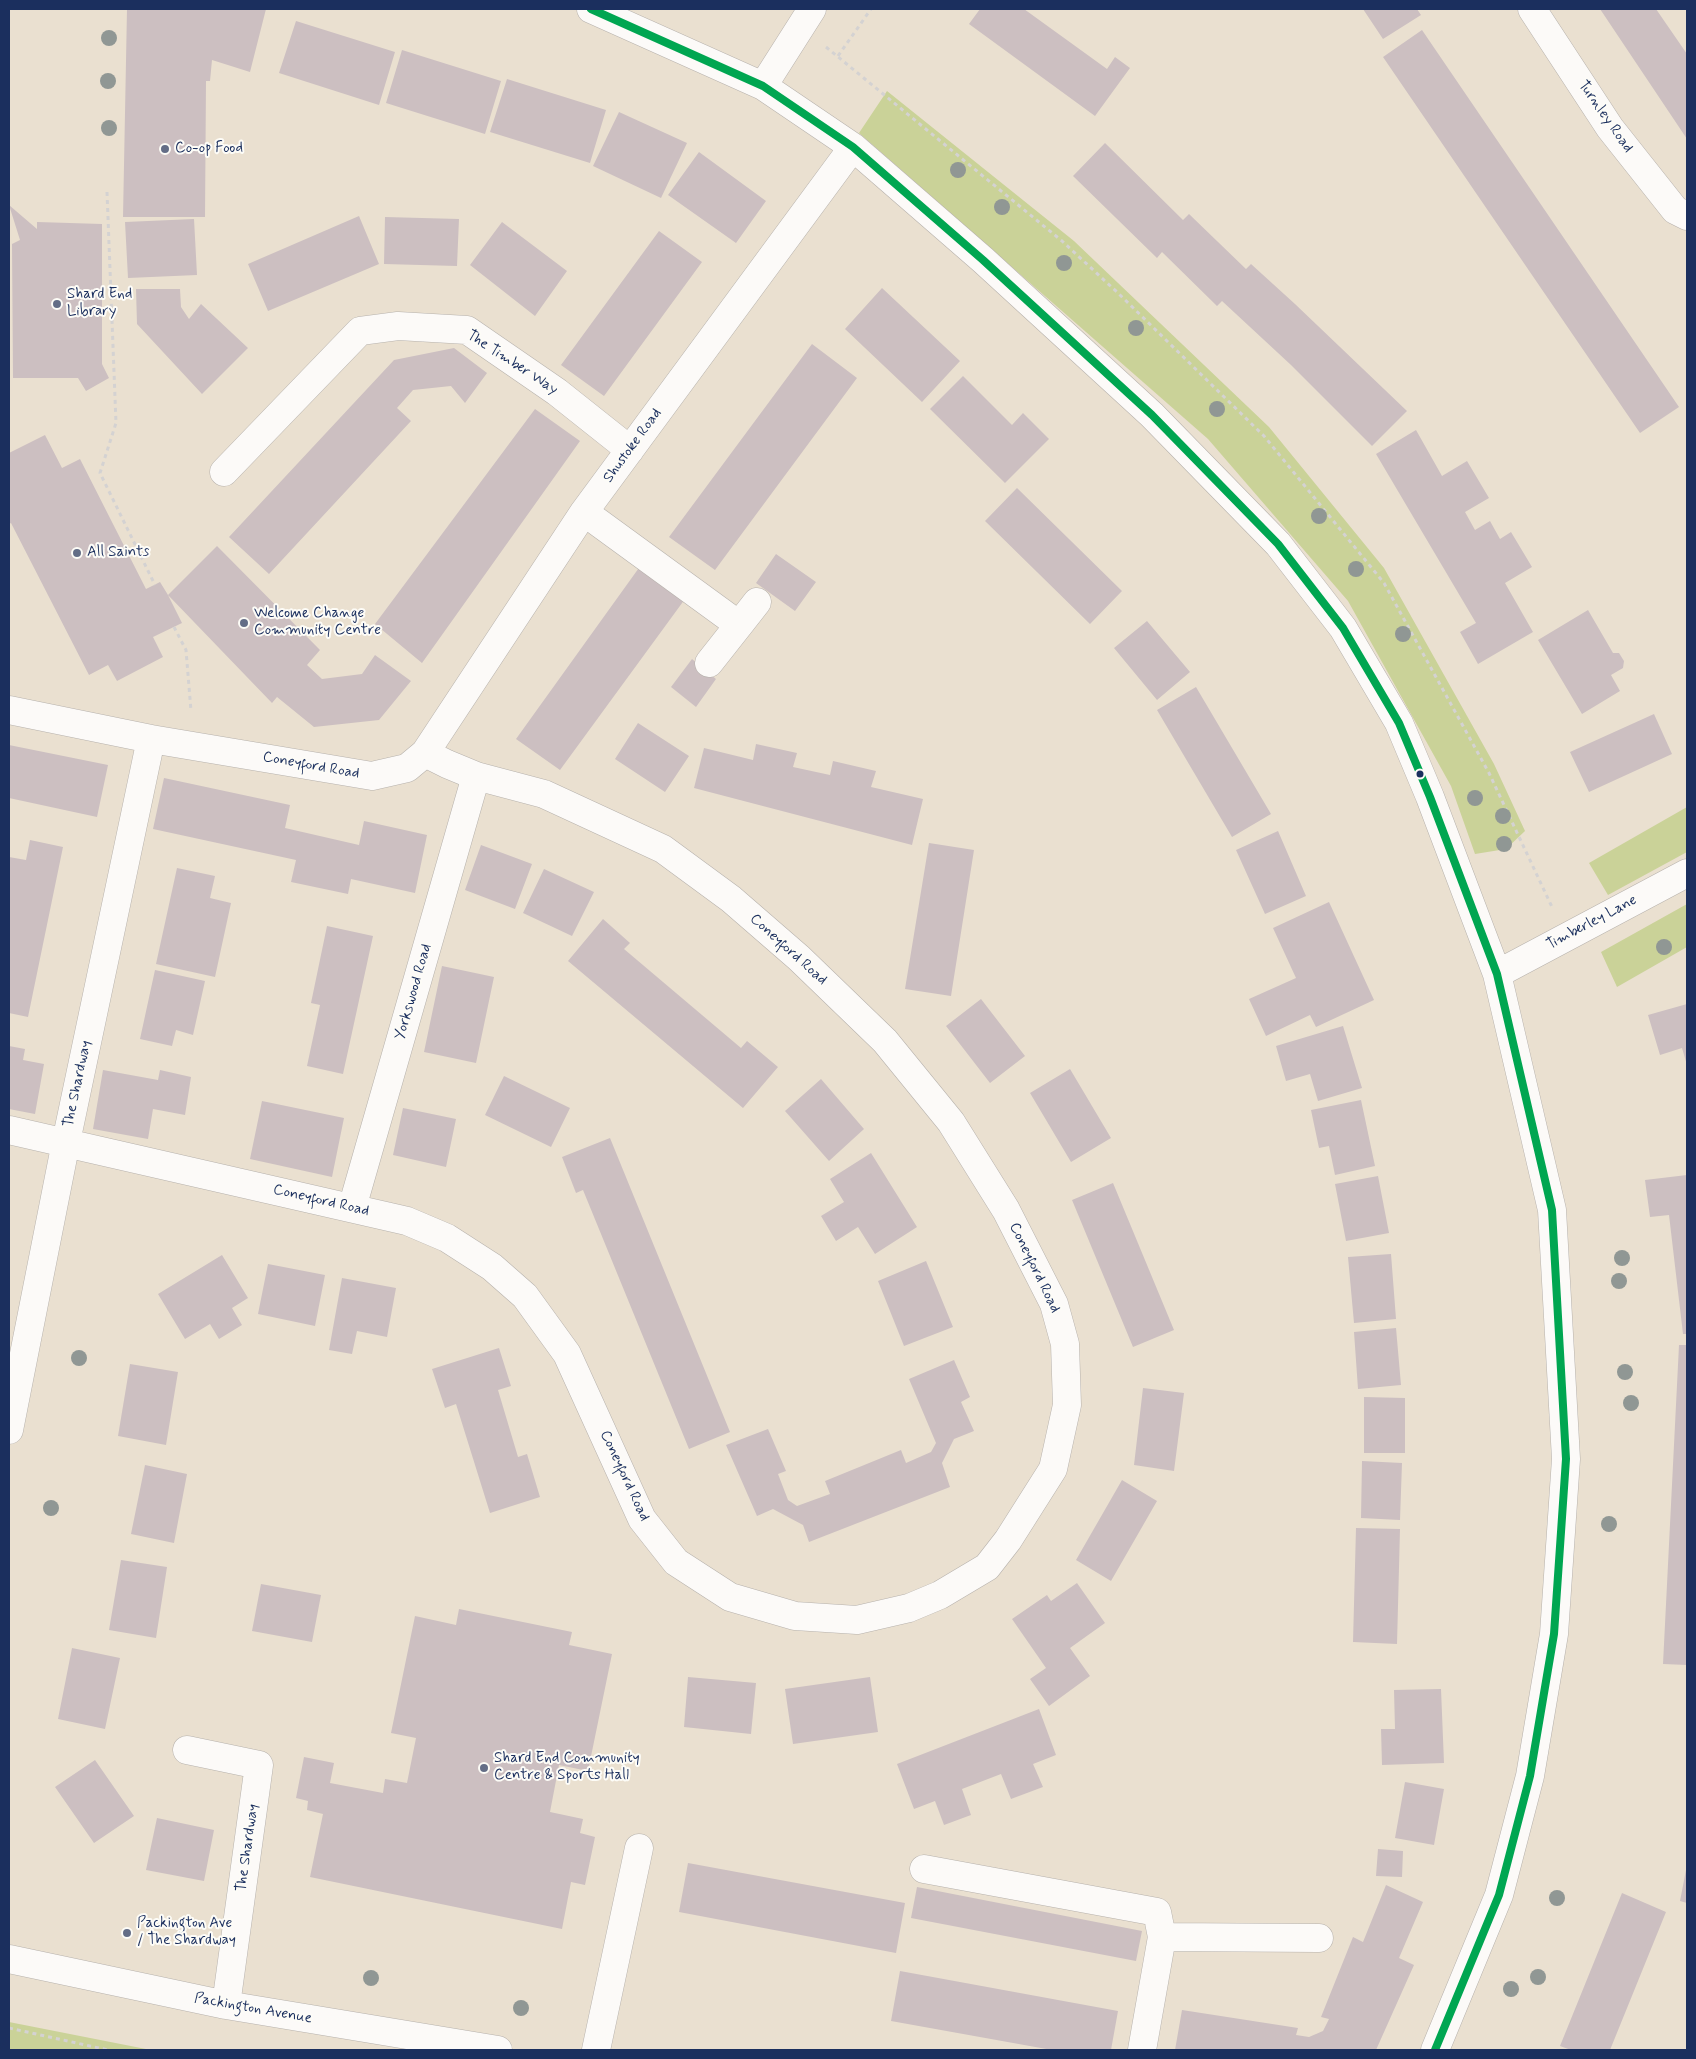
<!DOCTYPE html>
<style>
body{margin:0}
#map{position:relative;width:1696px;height:2059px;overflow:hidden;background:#eae0d0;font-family:Mynerve,sans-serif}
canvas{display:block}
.frame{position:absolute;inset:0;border:10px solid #1b2f5e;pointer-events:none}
</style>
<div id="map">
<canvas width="1696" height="2059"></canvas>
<div class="frame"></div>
</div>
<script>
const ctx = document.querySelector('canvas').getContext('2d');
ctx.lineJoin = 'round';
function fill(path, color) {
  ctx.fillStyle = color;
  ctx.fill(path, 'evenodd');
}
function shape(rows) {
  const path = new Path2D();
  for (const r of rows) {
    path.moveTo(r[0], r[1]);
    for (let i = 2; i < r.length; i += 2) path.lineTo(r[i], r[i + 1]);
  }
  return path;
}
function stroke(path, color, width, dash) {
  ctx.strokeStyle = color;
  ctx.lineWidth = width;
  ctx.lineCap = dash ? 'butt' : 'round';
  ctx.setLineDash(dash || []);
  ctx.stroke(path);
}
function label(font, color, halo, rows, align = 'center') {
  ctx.font = font + ' Mynerve,sans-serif';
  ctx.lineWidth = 4;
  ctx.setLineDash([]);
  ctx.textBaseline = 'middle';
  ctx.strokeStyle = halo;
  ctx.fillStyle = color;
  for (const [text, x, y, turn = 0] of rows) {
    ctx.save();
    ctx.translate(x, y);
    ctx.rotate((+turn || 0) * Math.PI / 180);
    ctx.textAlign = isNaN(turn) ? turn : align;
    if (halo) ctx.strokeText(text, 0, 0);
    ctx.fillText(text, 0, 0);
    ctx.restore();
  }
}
const green = shape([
 [887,91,1074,241,1269,427,1384,568,1494,764,1525,831,1506,849,1475,854,1451,786,1348,601,1208,439,859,133],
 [1687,807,1687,852,1608,895,1589,863],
 [1687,904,1687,947,1617,987,1601,952],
 [9,2022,151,2050,9,2050]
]);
const building = shape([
 [127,9,266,9,250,72,212,60,210,81,206,81,205,217,123,217],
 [980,9,1024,9,1107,69,1115,57,1130,68,1095,116,969,24],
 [1363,9,1417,9,1421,15,1383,39],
 [1600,9,1656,9,1687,54,1687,139],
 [296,21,395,52,379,105,279,73],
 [1422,30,1679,407,1640,433,1383,57],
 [402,50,501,81,485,134,386,103],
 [507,79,606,110,590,163,490,132],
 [619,112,687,143,661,198,593,166],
 [1105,143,1183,220,1189,214,1246,269,1251,264,1295,304,1407,411,1372,446,1291,365,1222,301,1217,306,1162,252,1157,258,1073,176],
 [699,152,766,201,736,243,668,195],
 [9,205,37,229,37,222,102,224,102,364,109,378,86,391,78,378,13,378,12,244,20,240],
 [359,216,379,264,268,311,248,264],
 [385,217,459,219,457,266,384,264],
 [194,219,197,275,128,278,125,222],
 [502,222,567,271,535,316,470,265],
 [659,231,702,262,604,396,561,365],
 [882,288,960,361,922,402,845,329],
 [136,289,180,289,181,307,189,319,201,304,248,348,202,394,137,324],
 [812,344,857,378,715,570,669,537],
 [454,348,487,373,465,403,451,386,413,390,397,408,411,421,269,574,229,537,394,360],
 [963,376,1012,425,1023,413,1049,439,1005,483,930,409],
 [535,409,580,441,422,663,375,624],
 [1416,430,1442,476,1467,461,1489,498,1465,512,1475,530,1490,521,1500,539,1511,532,1532,567,1505,583,1533,632,1478,664,1460,632,1476,623,1376,454],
 [45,435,62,468,80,459,146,589,160,582,168,595,217,546,320,650,307,665,322,679,362,674,375,655,411,681,379,720,314,727,277,697,272,703,168,595,182,623,153,637,163,657,117,681,108,665,89,675,11,523,9,524,9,453],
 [1017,488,1122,591,1090,624,985,521],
 [776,554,816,582,795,611,756,583],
 [641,565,685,599,560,770,516,739],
 [1588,610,1613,653,1619,653,1624,661,1623,668,1611,675,1620,691,1582,714,1538,640],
 [1147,621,1190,672,1157,700,1114,648],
 [692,659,716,679,696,707,671,687],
 [1196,687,1271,814,1232,837,1157,710],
 [1654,714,1672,754,1589,792,1570,752],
 [638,723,689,756,665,792,615,759],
 [756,744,797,753,793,767,830,775,833,761,876,771,871,787,923,799,912,845,694,788,704,748,753,760],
 [9,745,108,765,97,817,9,798],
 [164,778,290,805,285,828,359,845,364,821,427,835,415,893,351,879,348,894,291,882,296,860,153,829],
 [1278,831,1306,896,1265,914,1236,850],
 [30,840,63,847,28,1017,9,1013,9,857,26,860],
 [929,843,974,850,951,996,905,989],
 [481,845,532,864,515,909,465,890],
 [177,868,215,876,210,898,231,903,215,977,156,964],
 [544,869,594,892,572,936,523,913],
 [1329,902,1374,1000,1316,1027,1310,1015,1266,1036,1249,999,1296,978,1273,928],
 [603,919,630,943,624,949,741,1048,747,1041,778,1067,743,1108,568,961],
 [327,926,373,936,343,1074,307,1066,320,1005,311,1003],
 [442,966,494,977,476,1063,424,1052],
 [155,970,205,981,193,1035,176,1030,172,1046,140,1039],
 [981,999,1025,1056,990,1083,946,1026],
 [1687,1004,1687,1065,1682,1048,1660,1055,1648,1015],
 [1343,1026,1362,1088,1318,1101,1310,1074,1286,1081,1276,1046],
 [9,1046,25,1049,23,1060,44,1064,35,1114,9,1109],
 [1070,1069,1111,1138,1071,1162,1030,1093],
 [103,1070,158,1080,160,1070,191,1077,185,1115,153,1109,148,1139,93,1129],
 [504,1076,570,1108,551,1147,485,1115],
 [821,1079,864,1129,829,1161,785,1111],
 [1361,1100,1375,1166,1335,1175,1329,1146,1319,1148,1311,1110],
 [262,1101,344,1118,332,1177,250,1159],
 [403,1108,456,1119,446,1167,393,1155],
 [610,1138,730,1432,689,1449,583,1190,576,1193,562,1157],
 [871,1153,917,1227,875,1254,858,1227,836,1241,821,1216,844,1202,830,1179],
 [1687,1175,1687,1334,1683,1334,1669,1215,1650,1217,1645,1180],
 [1378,1176,1389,1233,1346,1241,1335,1184],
 [1113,1183,1174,1330,1133,1347,1072,1200],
 [1391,1254,1396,1319,1354,1323,1348,1257],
 [222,1255,248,1298,232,1308,242,1325,219,1339,210,1324,185,1339,158,1294],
 [926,1261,953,1327,904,1346,878,1281],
 [268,1264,325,1275,315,1326,258,1314],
 [342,1278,396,1288,387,1337,357,1331,352,1354,329,1350],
 [1396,1328,1401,1385,1358,1389,1354,1332],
 [1679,1345,1687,1345,1687,1665,1663,1664],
 [499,1348,511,1386,498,1390,518,1457,527,1454,540,1497,490,1513,456,1404,445,1408,432,1369],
 [954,1360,970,1397,961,1402,974,1431,954,1439,942,1463,950,1487,809,1542,803,1525,773,1509,757,1516,726,1445,768,1429,786,1471,778,1474,788,1500,797,1506,830,1494,825,1481,901,1450,906,1463,931,1452,936,1443,909,1379],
 [130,1364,178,1372,166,1445,118,1436],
 [1143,1388,1184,1393,1174,1471,1134,1465],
 [1364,1397,1405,1398,1405,1453,1364,1453],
 [1362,1461,1402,1463,1400,1520,1361,1518],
 [145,1465,187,1474,174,1543,131,1534],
 [1122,1480,1157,1501,1111,1581,1076,1560],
 [1356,1528,1400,1529,1397,1644,1353,1642],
 [121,1560,167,1567,156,1638,109,1630],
 [1077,1583,1105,1623,1070,1648,1090,1676,1049,1706,1030,1679,1046,1668,1012,1619,1047,1595,1051,1601],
 [261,1584,321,1595,312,1642,252,1631],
 [459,1609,572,1632,569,1645,612,1654,588,1771,559,1765,550,1812,583,1819,580,1833,595,1837,585,1885,571,1882,562,1929,310,1877,323,1814,307,1810,308,1801,296,1798,304,1757,334,1763,330,1783,383,1793,385,1779,407,1783,416,1738,391,1733,415,1616,456,1625],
 [72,1648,120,1658,105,1729,58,1719],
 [688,1677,756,1683,751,1734,684,1727],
 [870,1677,878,1732,793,1744,785,1689],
 [1441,1689,1444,1763,1382,1765,1381,1729,1395,1729,1394,1690],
 [1039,1709,1056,1755,1033,1764,1043,1787,1011,1799,1001,1774,962,1789,971,1815,944,1825,935,1801,914,1809,897,1764],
 [95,1760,134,1816,94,1843,55,1787],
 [1405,1782,1444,1789,1434,1845,1395,1838],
 [157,1818,214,1830,204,1881,146,1870],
 [1378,1849,1403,1851,1402,1877,1376,1876],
 [688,1863,905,1903,896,1953,679,1912],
 [1686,1870,1687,1870,1687,1903,1680,1901],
 [1386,1885,1423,1902,1399,1958,1414,1965,1376,2050,1175,2050,1182,2010,1298,2028,1296,2035,1309,2037,1323,2031,1329,2019,1321,2017,1353,1937,1363,1942],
 [917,1887,1142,1931,1136,1961,911,1918],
 [1622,1893,1666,1912,1610,2050,1571,2050,1560,2046],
 [900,1971,1118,2011,1111,2050,1052,2050,891,2021]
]);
const path = shape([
 [826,47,1062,241,1118,293,1264,436,1384,583,1489,773,1552,907],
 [838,56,871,9],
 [107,192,116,423,100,473,155,585],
 [174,627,186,650,191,711],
 [9,2028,108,2050]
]);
const minor = shape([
 [591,9,763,86,853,147,983,260,1152,415,1278,544,1343,628,1399,723,1430,797,1497,974,1552,1210,1566,1459,1554,1634,1530,1776,1499,1895,1435,2050],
 [1532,9,1610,128,1675,210,1687,216],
 [763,86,812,9],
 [224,472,360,331,398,326,467,330,557,392,630,450],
 [584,512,739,625,709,663],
 [739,625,757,602],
 [9,710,151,739,372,776,407,768,425,753,447,764,476,776,544,794,663,849,731,899,799,958,885,1041,951,1122,1006,1210,1054,1304,1065,1344,1067,1405,1053,1469,1008,1540,987,1567,940,1595,909,1608,857,1620,795,1616,730,1597,676,1562,642,1519,567,1354,525,1296,492,1267,447,1238,407,1221,9,1130],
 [425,753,584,512,853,147],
 [1497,974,1687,873],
 [352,1208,476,776],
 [9,1430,66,1142,151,739],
 [187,1750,259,1765,226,2005],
 [924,1869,1157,1912,1162,1937],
 [9,1959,226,2005,498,2050],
 [596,2050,639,1848],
 [1142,2050,1162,1937,1319,1938]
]);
const bus1 = shape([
 [591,9,763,86,853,147,983,260,1152,415,1278,544,1343,628,1399,723,1430,797,1497,974,1552,1210,1566,1459,1554,1634,1530,1776,1499,1895,1435,2050]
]);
const trees = [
 [109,38],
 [108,81],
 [109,128],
 [958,170],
 [1002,207],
 [1064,263],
 [1136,328],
 [1217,409],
 [1319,516],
 [1356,569],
 [1403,634],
 [1475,798],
 [1503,816],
 [1504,844],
 [1664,947],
 [1622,1258],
 [1619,1281],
 [79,1358],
 [1625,1372],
 [1631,1403],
 [51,1508],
 [1609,1524],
 [1557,1898],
 [1538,1977],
 [371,1978],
 [1511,1989],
 [521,2008]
];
const markers = [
 [165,149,5,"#636d86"],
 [57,304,5,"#636d86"],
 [77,553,5,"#636d86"],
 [244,623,5,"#636d86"],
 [1420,774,4.5,"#1b2f5e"],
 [484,1768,5,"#636d86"],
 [127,1933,5,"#636d86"]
];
const streetNames = [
 ["Turnley Road",1605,117,55],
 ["The Timber Way",512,363,33],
 ["Shustoke Road",633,446,-54],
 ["Coneyford Road",311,766,10],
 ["Timberley Lane",1592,923,-28],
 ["Coneyford Road",788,950,42],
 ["Yorkswood Road",414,992,-74],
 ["The Shardway",78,1084,-78],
 ["Coneyford Road",321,1201,13],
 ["Coneyford Road",1034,1268,64],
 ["Coneyford Road",624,1476,65],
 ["The Shardway",248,1848,-82],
 ["Packington Avenue",253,2009,10]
];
const poiNames = [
 ["Co-op Food",175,149],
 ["Shard End",67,295],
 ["Library",67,312],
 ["All Saints",87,553],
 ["Welcome Change",254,614],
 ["Community Centre",254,631],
 ["Shard End Community",494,1759],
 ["Centre & Sports Hall",494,1776],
 ["Packington Ave",137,1924],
 ["/ The Shardway",137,1941]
];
fill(green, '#cad298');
fill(building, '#ccbfc1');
stroke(minor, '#b6b1ac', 29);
stroke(path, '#d4d2d2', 3, [4, 4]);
stroke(minor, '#fcfaf8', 28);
stroke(bus1, '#00a651', 8);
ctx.fillStyle = '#909794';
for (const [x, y] of trees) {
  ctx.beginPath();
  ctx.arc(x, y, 8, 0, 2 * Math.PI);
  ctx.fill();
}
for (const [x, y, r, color] of markers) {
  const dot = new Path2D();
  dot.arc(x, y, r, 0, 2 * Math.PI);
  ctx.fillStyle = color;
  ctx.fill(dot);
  stroke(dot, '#fdfcf7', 2);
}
label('15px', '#1b2f5e', '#fdfcf7', streetNames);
label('15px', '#1b2f5e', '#fdfcf7', poiNames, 'left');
</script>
